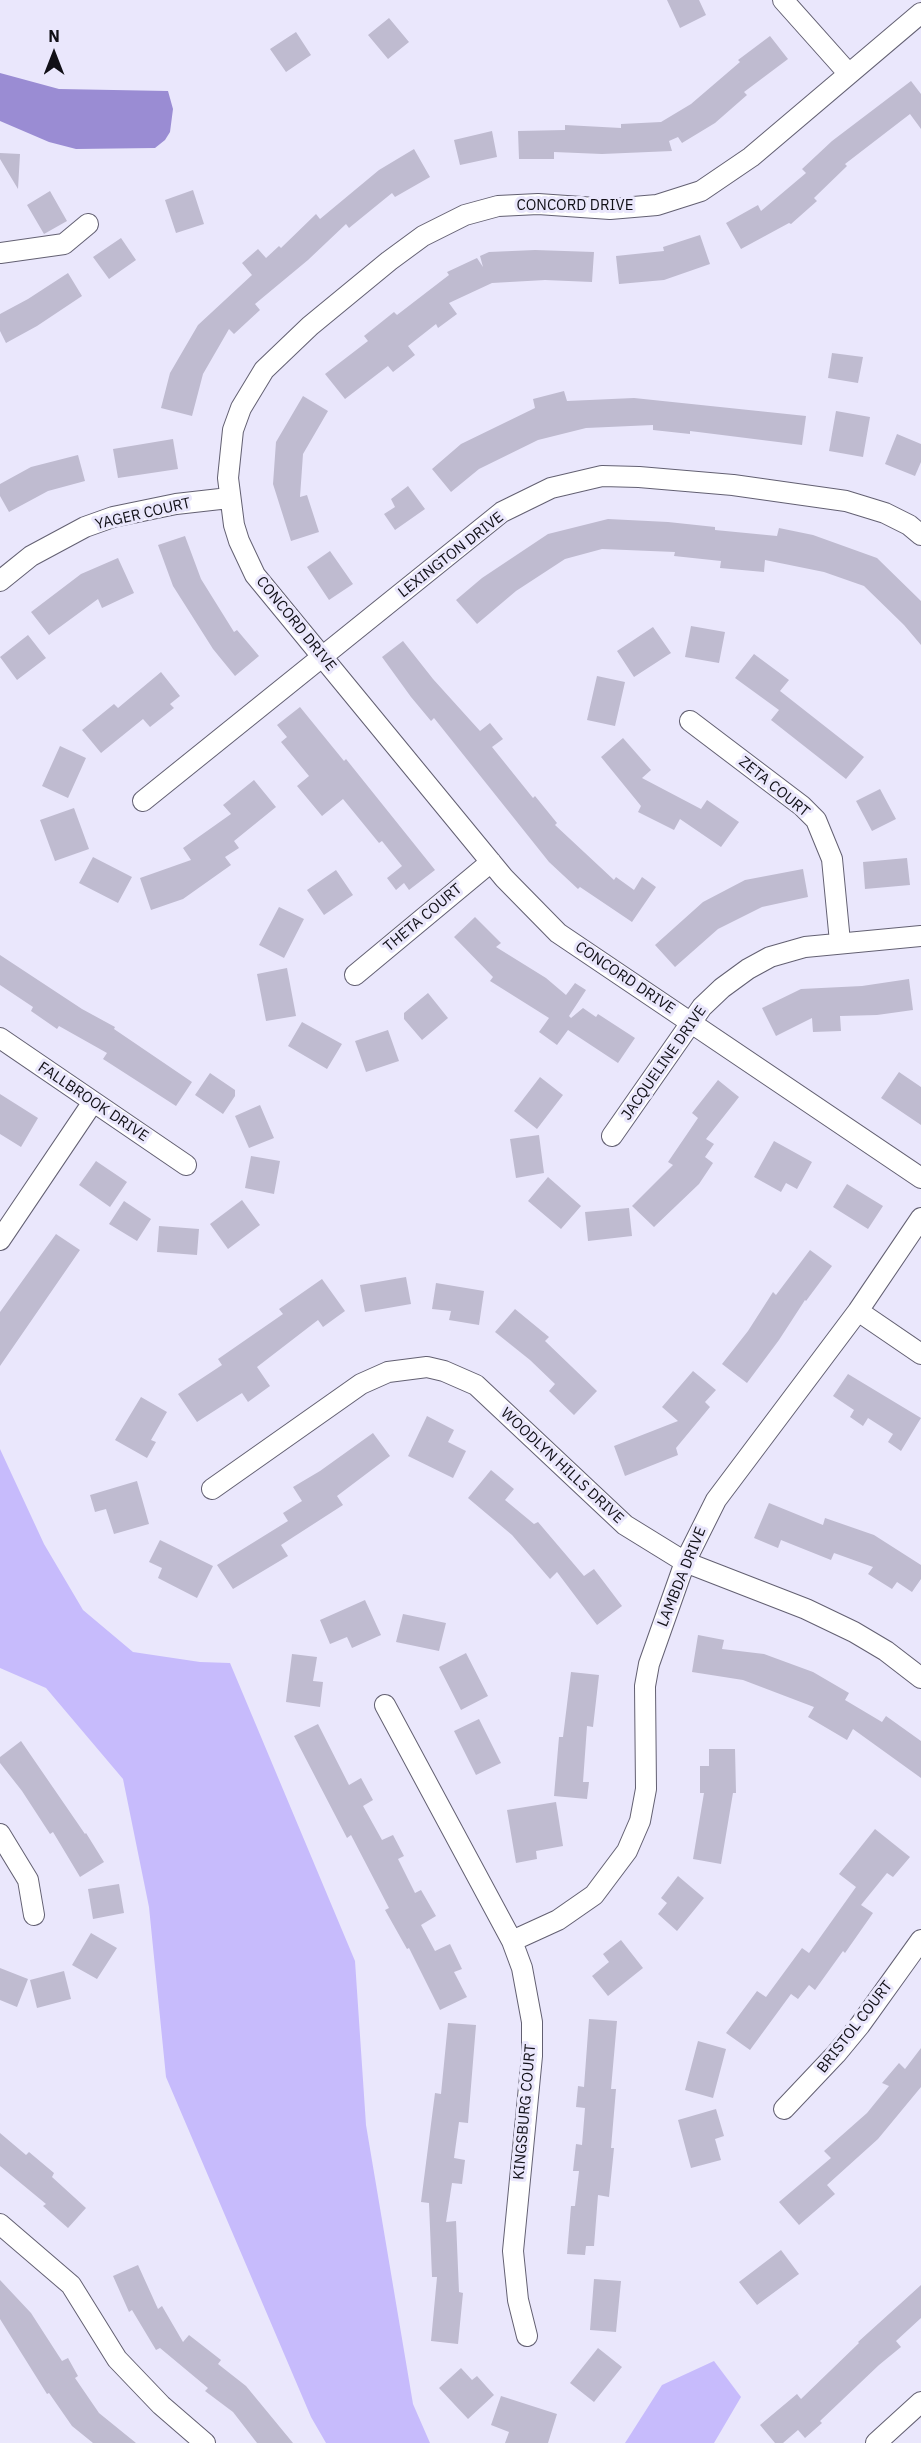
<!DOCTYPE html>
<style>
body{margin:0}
#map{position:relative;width:921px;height:2443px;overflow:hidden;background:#eae7fc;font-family:"IBM Plex Sans",sans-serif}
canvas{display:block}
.north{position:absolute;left:24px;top:24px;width:60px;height:60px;-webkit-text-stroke:4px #eae7fc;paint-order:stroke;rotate:0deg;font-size:16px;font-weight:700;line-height:24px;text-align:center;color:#111017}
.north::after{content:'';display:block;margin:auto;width:21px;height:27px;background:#111017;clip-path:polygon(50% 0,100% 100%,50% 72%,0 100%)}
</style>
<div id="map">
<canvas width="921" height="2443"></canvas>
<div class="north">N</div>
</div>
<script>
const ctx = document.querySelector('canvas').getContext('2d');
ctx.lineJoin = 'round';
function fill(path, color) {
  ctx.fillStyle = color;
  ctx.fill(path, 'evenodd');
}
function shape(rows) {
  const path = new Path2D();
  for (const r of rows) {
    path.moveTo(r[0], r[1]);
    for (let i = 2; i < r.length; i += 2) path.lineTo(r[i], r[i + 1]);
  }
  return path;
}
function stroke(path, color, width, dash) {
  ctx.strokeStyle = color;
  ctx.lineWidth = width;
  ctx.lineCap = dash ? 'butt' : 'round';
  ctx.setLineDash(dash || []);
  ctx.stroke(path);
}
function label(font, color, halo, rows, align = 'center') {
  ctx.font = font + ' "IBM Plex Sans",sans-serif';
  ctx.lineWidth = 6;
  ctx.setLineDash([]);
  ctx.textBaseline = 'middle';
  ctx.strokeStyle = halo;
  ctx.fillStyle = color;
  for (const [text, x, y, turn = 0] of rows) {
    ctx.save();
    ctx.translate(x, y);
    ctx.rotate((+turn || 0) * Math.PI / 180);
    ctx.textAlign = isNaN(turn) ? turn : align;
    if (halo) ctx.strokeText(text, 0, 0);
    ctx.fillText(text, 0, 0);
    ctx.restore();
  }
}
const green = shape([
 [0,1449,44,1544,83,1610,133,1652,200,1662,230,1663,355,1961,366,2125,413,2404,430,2443,326,2443,311,2417,166,2077,149,1907,123,1779,46,1688,0,1668],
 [714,2361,741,2397,714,2443,625,2443,662,2385]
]);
const water = shape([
 [0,73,59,89,168,91,173,109,170,132,165,140,155,148,76,149,49,142,0,121]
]);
const building = shape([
 [667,0,699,0,706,15,680,28],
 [389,18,409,42,388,59,368,35],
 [296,32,311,55,286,72,270,49],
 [770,36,788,59,744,92,747,95,715,123,682,143,678,137,669,141,672,151,602,154,554,152,554,159,519,159,518,131,565,130,565,125,621,128,621,124,661,122,691,104,740,62,738,60],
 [911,81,921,94,921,129,910,114,845,164,847,166,814,198,817,201,791,224,789,223,741,249,726,223,758,205,761,211,806,173,802,169,832,141],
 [492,131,497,157,460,165,454,140],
 [414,149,430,177,395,197,392,193,349,228,346,224,308,260,255,304,260,310,234,334,229,329,203,374,192,416,161,408,170,373,198,325,252,275,242,263,258,249,266,258,279,246,281,248,316,214,320,219,379,170],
 [0,153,20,154,18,189,0,159],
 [193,190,204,224,176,233,165,200],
 [50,191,67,221,44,234,27,205],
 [700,235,710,264,664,280,619,284,616,256,664,251,663,247],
 [121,238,136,260,109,279,93,257],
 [535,250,594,252,592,282,545,280,492,283,449,303,457,314,438,328,436,324,408,346,415,355,393,372,388,366,345,399,325,374,368,341,364,336,394,312,397,315,449,275,447,272,477,258,483,267,480,256,489,252],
 [68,273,82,296,37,326,6,343,0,331,0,314,28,299],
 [832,353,863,357,858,383,828,378],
 [564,391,567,401,634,398,806,416,802,445,690,431,690,434,653,430,653,425,586,428,538,440,479,469,451,492,432,469,461,444,535,408,533,399],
 [303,396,328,411,303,454,300,497,307,495,319,532,291,541,273,484,276,442],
 [836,411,870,417,863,457,829,451],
 [897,434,921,444,921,462,915,476,885,464],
 [173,439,178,469,118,478,113,449],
 [78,455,85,481,48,491,9,512,0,496,0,484,31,467],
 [408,486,425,509,395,530,384,514,395,507,391,499],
 [608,519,668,522,715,527,715,530,777,536,779,528,813,535,877,558,921,601,921,645,904,625,864,586,824,572,765,560,764,572,720,568,721,561,674,556,675,552,602,549,565,559,516,591,477,624,456,600,482,578,548,534],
 [185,536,201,579,234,632,237,630,259,656,235,676,213,649,173,586,158,545],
 [330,551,353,584,329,600,307,567],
 [118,558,134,593,102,608,98,599,49,635,31,612,81,574],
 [691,626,725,632,719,663,685,657],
 [653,627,671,653,634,677,617,651],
 [28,635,46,658,17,680,0,657],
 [403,641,433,679,480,731,490,723,503,739,492,747,533,798,535,796,557,823,555,825,614,880,616,877,634,890,642,877,656,887,632,922,580,887,578,889,549,862,434,718,431,721,411,697,382,657],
 [754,654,789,680,780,691,864,757,846,779,771,720,779,710,735,678],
 [161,672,180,696,170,704,174,708,150,727,143,719,101,753,82,730,114,704,118,708],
 [597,676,625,682,615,726,587,720],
 [300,707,344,761,346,759,354,769,435,870,409,890,404,883,396,890,387,878,402,866,382,841,379,843,343,799,322,816,297,786,309,776,281,742,287,737,277,725],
 [623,738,651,770,642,778,701,809,707,800,739,822,721,847,680,819,674,830,638,812,641,806,601,757],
 [60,746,86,758,68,798,42,786],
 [254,780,276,807,234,841,239,848,225,857,231,865,183,899,151,910,140,878,191,860,183,848,231,814,223,805],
 [880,789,896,819,872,831,856,801],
 [74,808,89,849,55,861,40,820],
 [93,857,132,877,118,903,79,883],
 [907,858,910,885,865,889,863,862],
 [803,869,808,897,762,907,718,929,675,967,655,945,703,902,745,880],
 [336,870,353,895,324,915,307,890],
 [279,907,304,919,284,958,259,945],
 [475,917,501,943,496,947,546,978,566,995,575,983,586,990,569,1016,571,1018,583,1008,596,1017,598,1014,635,1038,618,1063,568,1030,557,1045,539,1032,549,1018,490,981,493,977,454,937],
 [0,955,82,1009,115,1027,114,1029,192,1082,176,1106,103,1059,107,1053,59,1026,57,1029,31,1011,33,1007,0,985],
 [287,968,296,1016,266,1021,257,974],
 [909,979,913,1010,877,1015,840,1016,841,1031,813,1032,812,1018,776,1036,762,1008,801,989,862,986],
 [428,993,448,1018,422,1040,404,1019,404,1013],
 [302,1022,342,1044,327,1069,288,1046],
 [388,1030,399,1061,366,1072,355,1041],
 [899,1072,921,1087,921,1125,881,1098],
 [210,1073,235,1090,235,1096,223,1114,195,1095],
 [540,1077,563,1095,537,1129,514,1111],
 [718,1080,739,1097,706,1139,714,1144,705,1157,713,1163,699,1184,654,1227,632,1206,673,1165,668,1162,698,1118,692,1113],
 [0,1094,38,1118,21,1147,0,1134],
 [260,1105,274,1138,249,1148,235,1116],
 [539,1135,544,1173,516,1178,510,1139],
 [774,1141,812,1162,797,1189,786,1183,781,1192,754,1177],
 [251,1156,280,1161,274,1194,245,1188],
 [96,1161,127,1182,110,1207,79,1185],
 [548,1177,581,1206,561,1229,528,1201],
 [847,1184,883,1206,868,1229,833,1207],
 [242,1200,260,1225,228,1249,210,1224],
 [124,1201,151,1219,137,1241,109,1224],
 [629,1208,632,1236,588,1241,585,1212],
 [159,1226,199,1229,197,1255,157,1252],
 [56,1234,80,1250,0,1366,0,1312],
 [810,1250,832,1266,806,1301,805,1300,779,1340,747,1383,722,1364,748,1331,773,1292,776,1295],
 [406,1277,411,1304,365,1312,360,1285],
 [322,1279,345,1311,323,1327,318,1320,257,1367,270,1386,248,1402,242,1393,197,1422,178,1394,222,1365,218,1359,283,1314,279,1309],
 [436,1283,484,1291,479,1325,449,1320,451,1311,432,1309],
 [515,1309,549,1337,545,1341,597,1391,574,1415,549,1391,555,1384,530,1360,495,1332],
 [693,1371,716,1390,705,1402,710,1407,676,1448,678,1455,625,1476,614,1446,678,1421,662,1407],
 [848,1374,921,1418,901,1451,888,1442,893,1434,868,1418,863,1426,850,1417,854,1410,833,1396],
 [141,1397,167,1412,151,1440,156,1442,147,1458,115,1440],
 [427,1416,454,1430,448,1442,466,1451,453,1478,408,1456],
 [373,1433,390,1456,337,1496,343,1505,281,1545,288,1556,233,1589,217,1565,288,1521,283,1513,302,1501,293,1487,320,1471],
 [491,1470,514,1489,505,1500,534,1524,538,1522,584,1576,594,1569,622,1606,597,1625,557,1572,550,1579,512,1535,468,1498],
 [137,1481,149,1524,114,1534,106,1509,95,1512,90,1495],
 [769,1503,823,1525,825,1518,874,1535,921,1565,921,1579,912,1592,897,1582,892,1589,868,1574,873,1567,834,1553,831,1560,781,1540,778,1548,754,1538],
 [160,1540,213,1566,197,1598,158,1578,162,1568,149,1562],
 [365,1600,381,1635,352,1648,347,1637,330,1644,320,1620],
 [403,1614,446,1623,439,1651,396,1642],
 [698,1635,724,1640,722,1649,764,1654,813,1672,849,1693,845,1700,882,1722,886,1716,921,1741,921,1778,853,1729,847,1740,808,1717,814,1707,743,1680,692,1672],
 [466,1653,488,1696,461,1710,439,1667],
 [292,1654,317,1657,313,1681,323,1682,320,1707,286,1702],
 [571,1672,599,1675,593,1727,587,1726,583,1782,589,1782,587,1799,554,1796,559,1737,563,1737],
 [479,1719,501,1763,476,1775,454,1731],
 [318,1724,349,1785,361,1778,373,1800,363,1806,382,1840,393,1835,404,1856,398,1859,415,1893,421,1890,436,1916,421,1925,435,1951,450,1944,462,1969,454,1972,467,1997,440,2010,409,1948,407,1949,385,1910,389,1908,351,1835,347,1838,294,1736],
 [21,1741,85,1834,86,1833,104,1862,80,1877,53,1832,50,1834,22,1791,0,1763,0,1757],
 [709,1749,735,1749,736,1793,733,1793,721,1864,693,1859,704,1793,700,1793,700,1766,709,1766],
 [556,1802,563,1846,536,1851,537,1859,516,1863,507,1810],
 [875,1829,910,1857,893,1877,887,1873,861,1905,873,1913,845,1953,843,1951,815,1990,809,1985,798,1999,791,1994,750,2050,726,2033,757,1991,766,1997,802,1948,809,1953,856,1887,839,1874],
 [678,1876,704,1898,677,1931,658,1914,667,1903,661,1898],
 [119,1884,124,1913,93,1919,88,1889],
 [91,1933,117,1948,97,1979,72,1965],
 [621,1940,643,1968,608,1996,592,1976,609,1962,603,1954],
 [0,1968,28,1979,17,2007,0,2000],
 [64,1971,71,1999,37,2008,30,1980],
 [589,2019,617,2021,611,2089,616,2089,611,2148,614,2148,609,2197,598,2195,594,2246,586,2246,585,2255,567,2254,571,2206,575,2206,579,2171,573,2171,576,2144,582,2145,585,2108,576,2107,578,2086,584,2087],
 [448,2023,476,2025,468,2123,459,2122,454,2158,465,2160,462,2184,452,2183,446,2222,456,2221,459,2292,463,2293,458,2344,431,2341,437,2277,432,2277,429,2203,421,2202,435,2093,441,2094],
 [698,2041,726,2049,713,2098,685,2090],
 [921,2048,921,2087,878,2139,827,2185,835,2194,799,2225,779,2202,831,2158,824,2151,867,2113,889,2086,882,2083,899,2063,905,2069],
 [716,2109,724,2136,715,2139,721,2160,691,2168,678,2120],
 [0,2133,26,2155,29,2152,54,2173,52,2177,86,2208,68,2228,43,2206,46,2204,0,2166],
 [781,2250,799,2274,757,2305,739,2282],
 [138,2265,158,2309,162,2306,183,2342,189,2335,221,2360,218,2364,246,2386,293,2443,257,2443,233,2412,205,2391,208,2388,160,2348,156,2350,132,2310,129,2312,113,2276],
 [594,2279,621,2281,616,2332,590,2330],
 [0,2280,31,2313,62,2361,68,2358,78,2376,75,2378,99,2413,136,2443,93,2443,72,2426,49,2393,47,2394,0,2319],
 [921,2285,921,2318,896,2341,901,2347,879,2365,820,2421,822,2423,805,2438,798,2430,783,2443,775,2443,760,2425,797,2394,801,2399,859,2343,858,2342],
 [598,2348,622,2367,594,2402,570,2383],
 [461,2368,472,2380,477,2376,494,2395,468,2419,439,2388],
 [501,2396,557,2414,548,2443,505,2443,509,2432,491,2425]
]);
const minor = shape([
 [783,0,849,74],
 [921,13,751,157,701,191,657,205,610,209,538,204,498,206,465,215,423,236,389,261,310,326,264,370,241,408,233,430,228,478,234,525,239,541,255,575,504,878,558,933,921,1178],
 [0,253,64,244,88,224],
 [0,581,31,556,85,527,113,517,176,504,229,498],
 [690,721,802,806,816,820,832,859,840,942],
 [143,801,502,512,551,488,602,476,639,477,733,485,846,501,885,513,909,525,921,535],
 [355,975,491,862],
 [0,1038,186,1165],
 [612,1136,702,1007,722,988,748,969,770,957,805,947,921,936],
 [0,1240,93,1102],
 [858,1311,921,1354],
 [212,1489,361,1384,388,1372,427,1367,444,1371,476,1385,625,1525,685,1562,806,1609,854,1632,886,1651,921,1678],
 [385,1705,512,1941,522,1968,532,2022,532,2056,513,2251,518,2300,527,2336],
 [0,1834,28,1880,34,1915],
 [512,1941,558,1920,594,1895,627,1851,640,1821,646,1789,645,1686,649,1664,685,1562,716,1500,858,1311,921,1218],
 [784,2109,836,2054,860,2025,921,1940],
 [0,2224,71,2285,117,2359,161,2405,205,2443],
 [876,2443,921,2402]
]);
const streetNames = [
 ["CONCORD DRIVE",575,206],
 ["YAGER COURT",143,514,-13],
 ["LEXINGTON DRIVE",451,555,-38],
 ["CONCORD DRIVE",296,624,51],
 ["ZETA COURT",774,787,39],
 ["THETA COURT",423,918,-40],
 ["CONCORD DRIVE",625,978,34],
 ["JACQUELINE DRIVE",664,1063,-55],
 ["FALLBROOK DRIVE",93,1102,34],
 ["WOODLYN HILLS DRIVE",562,1466,43],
 ["LAMBDA DRIVE",682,1577,-68],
 ["BRISTOL COURT",855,2027,-52],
 ["KINGSBURG COURT",525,2112,-85]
];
fill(green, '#c7bbfc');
fill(water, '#9a8cd3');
fill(building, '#bfbbd0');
stroke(minor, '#636072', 22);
stroke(minor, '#fff', 20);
label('15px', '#111017', '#eae7fc', streetNames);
</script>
